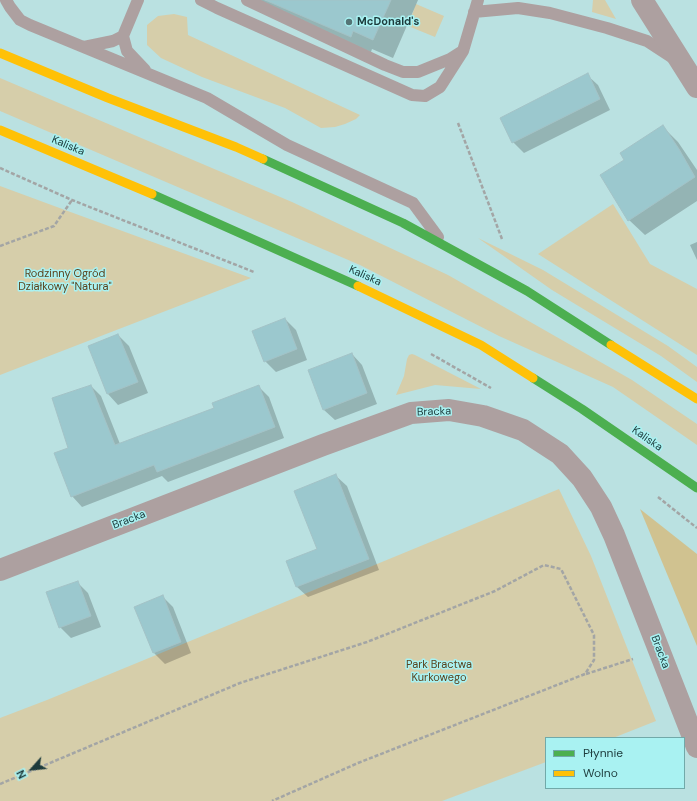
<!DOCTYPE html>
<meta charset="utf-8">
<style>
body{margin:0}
#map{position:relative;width:697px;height:801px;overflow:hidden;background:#bae1e1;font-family:"DM Sans",sans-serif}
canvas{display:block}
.legend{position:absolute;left:545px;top:737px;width:140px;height:52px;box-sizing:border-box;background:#a9f2f2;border:1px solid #71a9a9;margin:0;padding:5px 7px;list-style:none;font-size:12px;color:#1d3b3c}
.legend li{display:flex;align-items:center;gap:8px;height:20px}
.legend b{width:20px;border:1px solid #71a9a9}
.north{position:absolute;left:12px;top:749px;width:40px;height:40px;-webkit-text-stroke:3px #a9f2f2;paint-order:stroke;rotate:243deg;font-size:11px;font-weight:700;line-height:16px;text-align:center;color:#1d3b3c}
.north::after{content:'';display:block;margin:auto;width:14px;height:18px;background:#1d3b3c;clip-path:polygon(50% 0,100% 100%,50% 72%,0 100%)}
</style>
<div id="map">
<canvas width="697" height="801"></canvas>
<ul class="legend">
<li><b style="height:5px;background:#4caf50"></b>Płynnie</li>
<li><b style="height:5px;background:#ffc107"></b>Wolno</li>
</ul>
<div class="north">N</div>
</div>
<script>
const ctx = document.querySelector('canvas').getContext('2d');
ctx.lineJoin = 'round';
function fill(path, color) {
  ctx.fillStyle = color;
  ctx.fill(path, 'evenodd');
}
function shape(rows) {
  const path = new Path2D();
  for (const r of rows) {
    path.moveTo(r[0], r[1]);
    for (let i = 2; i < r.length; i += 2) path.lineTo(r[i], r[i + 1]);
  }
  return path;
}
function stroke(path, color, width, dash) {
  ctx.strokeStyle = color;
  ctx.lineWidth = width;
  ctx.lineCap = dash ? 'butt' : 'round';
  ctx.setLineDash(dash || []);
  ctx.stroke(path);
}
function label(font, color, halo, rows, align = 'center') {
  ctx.font = font + ' "DM Sans",sans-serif';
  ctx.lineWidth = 3;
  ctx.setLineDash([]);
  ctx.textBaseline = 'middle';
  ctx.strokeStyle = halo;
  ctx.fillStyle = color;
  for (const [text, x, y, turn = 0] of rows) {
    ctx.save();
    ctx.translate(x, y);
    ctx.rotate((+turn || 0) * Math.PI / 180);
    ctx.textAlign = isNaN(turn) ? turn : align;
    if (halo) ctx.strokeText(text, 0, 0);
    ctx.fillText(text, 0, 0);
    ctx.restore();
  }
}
const green = shape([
 [593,0,605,0,616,19,592,12],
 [416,4,444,16,435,37,408,26],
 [174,14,187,17,188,35,360,115,356,119,345,124,335,127,321,128,285,108,202,77,161,58,147,45,147,25,158,16],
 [0,78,292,202,448,275,632,380,697,424,697,445,613,387,499,336,360,265,0,111],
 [0,186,65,210,251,278,0,375],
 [613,204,650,264,697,289,697,355,538,254],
 [478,238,543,270,668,346,697,367,697,382,661,356,552,290],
 [412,354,415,355,481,389,435,385,396,395,404,376,407,359,409,355],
 [559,489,591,556,656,721,613,738,546,738,546,762,442,801,0,801,0,718,47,700]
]);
const forest = shape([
 [640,509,697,554,697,646]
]);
const shadow = shape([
 [254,0,418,0,393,58,372,49,370,55],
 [587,75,598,85,610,110,524,153,513,142,501,118],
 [663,127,678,142,697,170,697,201,645,235,629,220],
 [697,242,697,260,690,245],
 [285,319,296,330,307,360,276,372,265,361],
 [118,335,129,346,148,393,118,405,108,394,89,346],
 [352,354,362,365,377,404,335,420,324,410],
 [91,386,101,396,120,444,215,408,258,386,269,397,284,438,168,482,162,476,82,507,72,496,69,448],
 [336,476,347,486,379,570,308,597,297,587,318,550],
 [77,582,88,593,101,627,71,638,60,627],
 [162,596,173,607,191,653,165,664,154,653,136,607]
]);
const building = shape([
 [265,0,391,0,373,40,353,31,351,37,265,0],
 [588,73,600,99,512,143,500,118,588,73],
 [663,125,679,149,695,177,628,221,600,175,624,160,620,153,663,125],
 [285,318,297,349,264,362,252,331,285,318],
 [118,334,138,382,107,394,88,346,118,334],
 [352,353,367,393,323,410,308,370,352,353],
 [91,385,115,445,214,408,212,403,259,385,275,427,157,472,154,465,71,497,54,453,68,448,52,398,91,385],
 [336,474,369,559,296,587,286,561,317,549,294,491,336,474],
 [78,581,91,616,59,628,46,592,78,581],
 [163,595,181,642,153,653,134,607,163,595]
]);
const path = shape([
 [458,123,502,239],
 [0,168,72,200,254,272],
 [0,246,54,226,72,200],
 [431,354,491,388],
 [658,497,697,528],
 [586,674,633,659],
 [0,784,240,683,367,642,495,591,544,565,561,569,594,635,594,660,585,674,358,763,272,801]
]);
const lane = shape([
 [6,0,10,7,20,20,30,25,207,98,287,145,413,203,438,237],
 [138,0,123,36,127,51,145,70],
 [201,0,217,8,412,95,425,96,440,87,463,51,478,0],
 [247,0,385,65,403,72,418,72,450,59,461,52],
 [474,12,518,8,550,13,607,28,647,41,673,58],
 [84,47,113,41,123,36]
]);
const street = shape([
 [642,0,697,87],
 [0,570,323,445,411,413,449,410,483,416,523,430,560,454,582,478,601,507,614,535,697,747]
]);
const fast = shape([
 [263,159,403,223,527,291,611,345],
 [152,194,358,286],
 [533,378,582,409,697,488]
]);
const slow = shape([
 [0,53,108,98,236,147,263,159],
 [0,130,152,194],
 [358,286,481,345,533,378],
 [611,345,697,399]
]);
const markers = [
 [349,22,4,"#547576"]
];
const poiNames = [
 ["McDonald's",357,22]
];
const streetNames = [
 ["Kaliska",68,146,23],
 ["Kaliska",365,276,24],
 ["Bracka",434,412,-2],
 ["Kaliska",647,439,35],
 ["Bracka",129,520,-21],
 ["Bracka",660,652,69]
];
const parkNames = [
 ["Rodzinny Ogród",65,274],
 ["Działkowy \"Natura\"",65,287],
 ["Park Bractwa",439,665],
 ["Kurkowego",439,678]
];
fill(green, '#d6ceaa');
fill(forest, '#d0c290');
fill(shadow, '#0003');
fill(building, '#9bc8ce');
stroke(building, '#a3c2c6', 1);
stroke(path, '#a3a5a5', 2.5, [4, 2]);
stroke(lane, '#ada0a0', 12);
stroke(street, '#ada0a0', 22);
stroke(fast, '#4caf50', 9);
stroke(slow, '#ffc107', 9);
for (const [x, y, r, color] of markers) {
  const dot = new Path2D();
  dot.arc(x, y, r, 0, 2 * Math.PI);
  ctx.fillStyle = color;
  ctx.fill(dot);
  stroke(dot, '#a9f2f2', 1.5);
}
label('bold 11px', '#1d3b3c', '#a9f2f2', poiNames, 'left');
label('11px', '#1d3b3c', '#a9f2f2', streetNames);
label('11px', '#5b431e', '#a9f2f2', parkNames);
</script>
